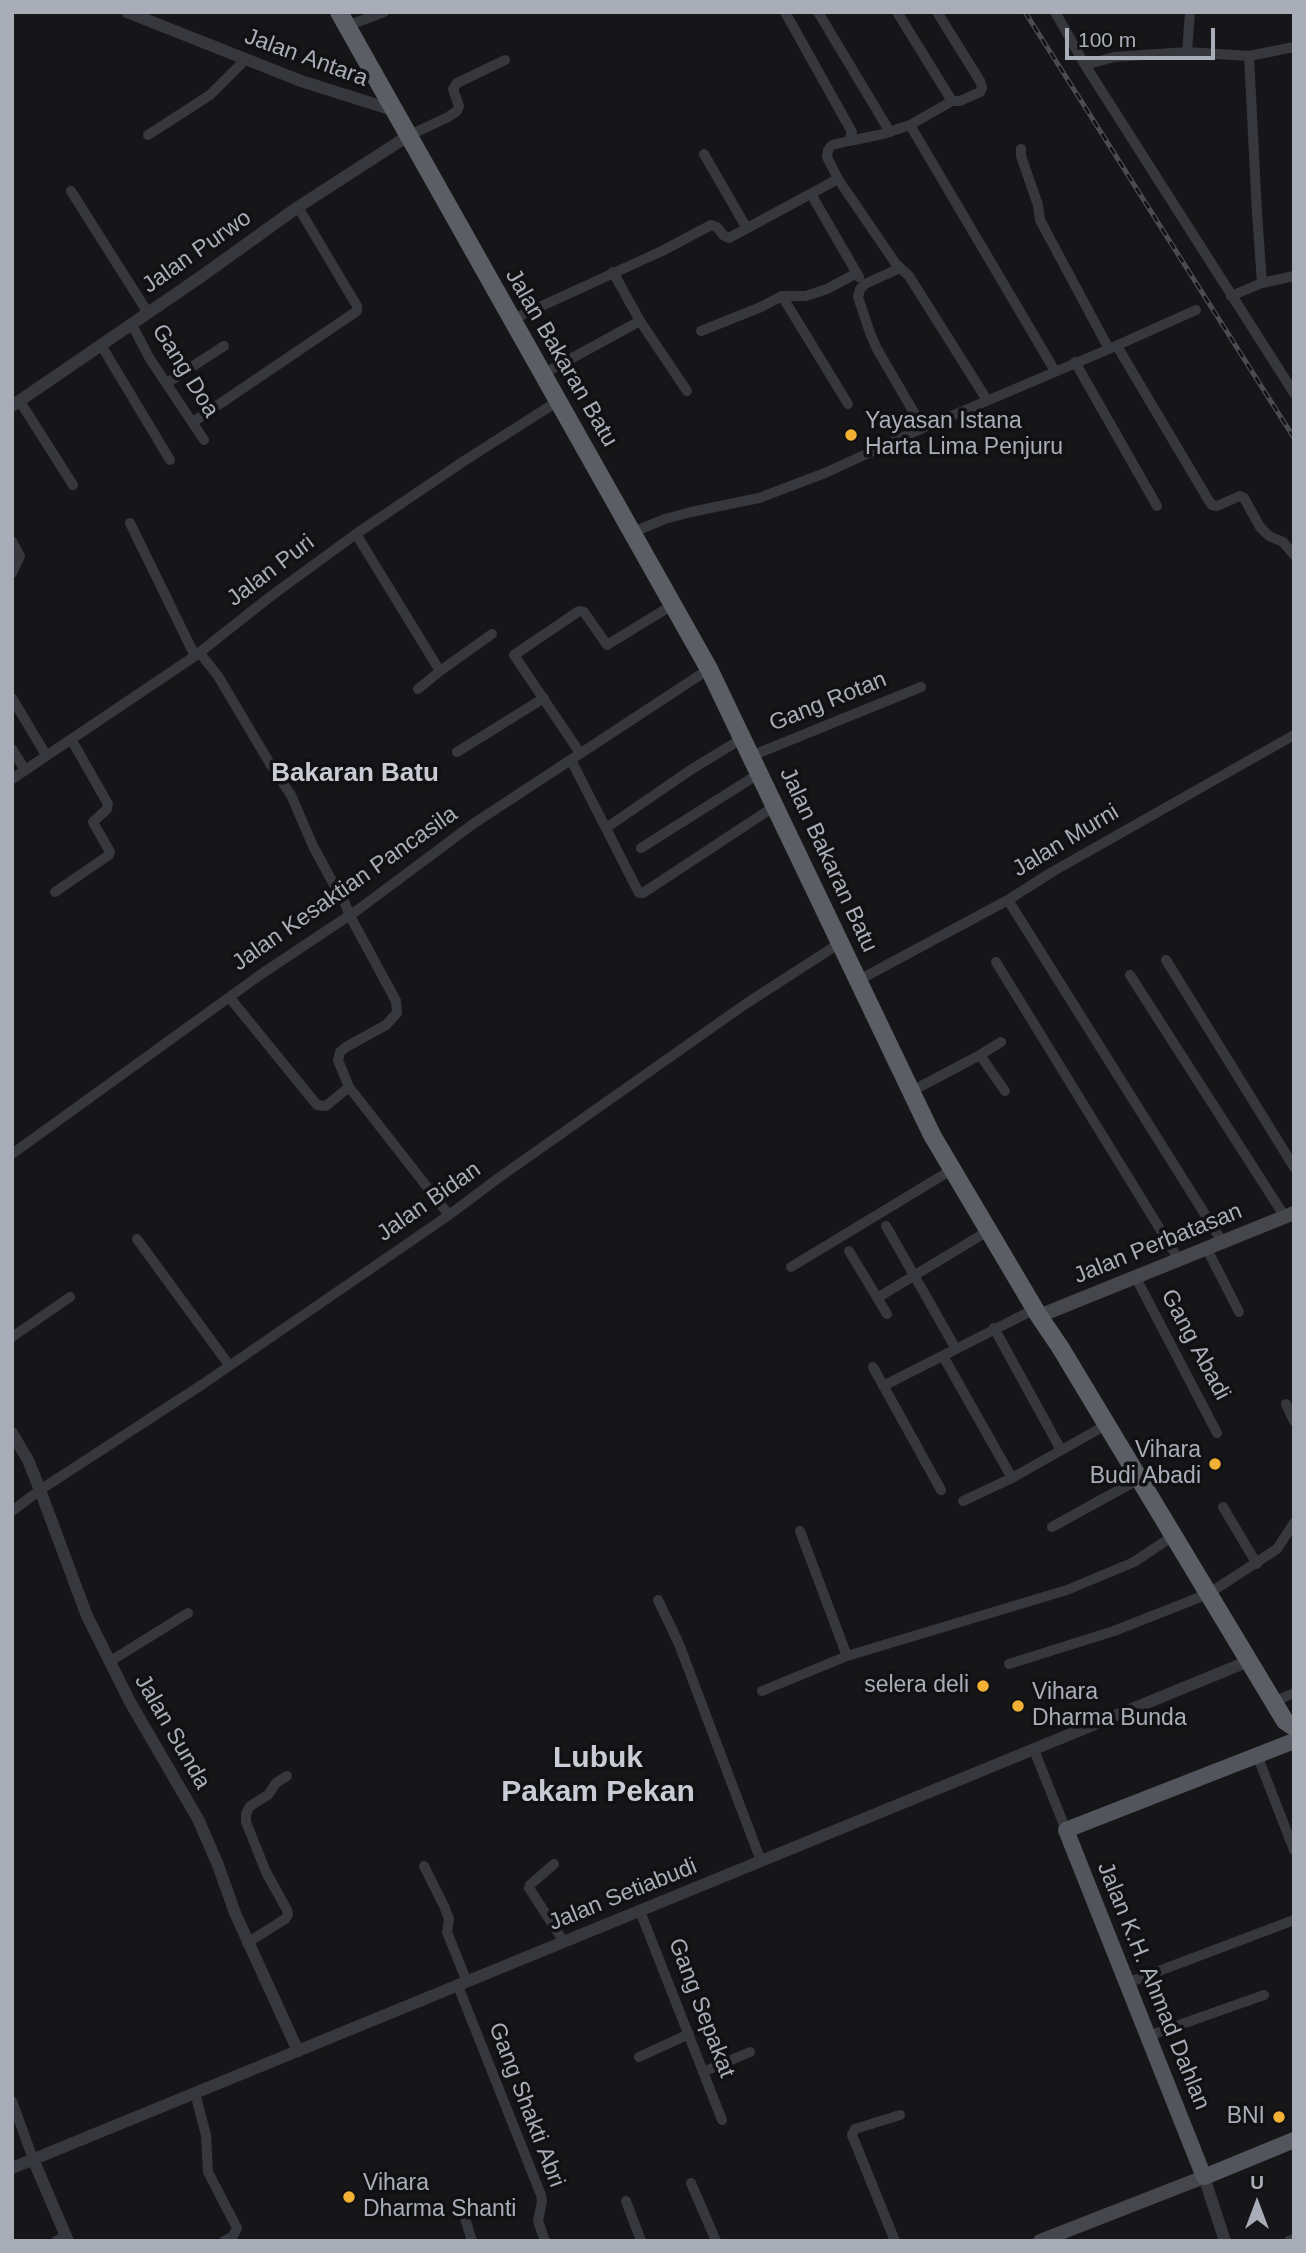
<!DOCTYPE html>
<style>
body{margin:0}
#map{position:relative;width:1306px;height:2253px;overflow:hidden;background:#161618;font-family:Arial,sans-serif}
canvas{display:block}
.frame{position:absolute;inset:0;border:14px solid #a8adb8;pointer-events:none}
.north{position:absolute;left:1222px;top:2169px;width:70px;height:70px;-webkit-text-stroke:5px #111113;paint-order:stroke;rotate:0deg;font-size:19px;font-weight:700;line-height:28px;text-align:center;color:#a8adb8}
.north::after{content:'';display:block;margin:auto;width:24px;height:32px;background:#a8adb8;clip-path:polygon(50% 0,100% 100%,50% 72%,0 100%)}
.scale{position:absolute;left:1065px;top:28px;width:150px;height:32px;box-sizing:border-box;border:4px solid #a8adb8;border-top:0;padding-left:9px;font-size:21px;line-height:24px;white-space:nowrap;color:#a8adb8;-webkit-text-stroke:5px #111113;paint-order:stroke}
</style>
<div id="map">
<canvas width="1306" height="2253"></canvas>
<div class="frame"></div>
<div class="north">U</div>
<div class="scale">100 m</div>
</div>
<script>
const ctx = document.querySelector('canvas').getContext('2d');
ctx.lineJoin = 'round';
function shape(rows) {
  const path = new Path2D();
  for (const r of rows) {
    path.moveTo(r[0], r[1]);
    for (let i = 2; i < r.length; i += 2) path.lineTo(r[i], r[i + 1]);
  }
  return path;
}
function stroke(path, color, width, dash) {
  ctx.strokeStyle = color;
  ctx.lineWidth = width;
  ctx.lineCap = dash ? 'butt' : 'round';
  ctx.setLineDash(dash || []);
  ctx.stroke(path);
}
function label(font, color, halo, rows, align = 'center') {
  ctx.font = font + ' Arial,sans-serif';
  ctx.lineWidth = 7;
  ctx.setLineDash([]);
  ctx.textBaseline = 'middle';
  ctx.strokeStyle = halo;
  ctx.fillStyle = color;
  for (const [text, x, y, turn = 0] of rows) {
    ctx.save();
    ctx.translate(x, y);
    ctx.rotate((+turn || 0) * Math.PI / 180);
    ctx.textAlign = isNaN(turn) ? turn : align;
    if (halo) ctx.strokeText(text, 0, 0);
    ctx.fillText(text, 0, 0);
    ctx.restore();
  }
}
const minor = shape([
 [818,12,890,132],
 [897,12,952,101],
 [1055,12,1085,65,1294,393],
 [347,26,384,12],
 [1187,52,1190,12],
 [1249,56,1257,213,1262,283],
 [1085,65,1114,57,1187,52,1249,56,1294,47],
 [910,125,1055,371],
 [148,135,210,95,246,59],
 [408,136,448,117,457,111,459,106,453,89,457,83,505,60],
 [849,141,883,134,910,125,952,101,960,101,980,92,982,88,980,81,937,12],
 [1021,149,1021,156,1038,205,1040,220,1109,349],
 [704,154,746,227],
 [838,179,896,264,909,276,987,400],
 [71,191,148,313],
 [811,194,859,277],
 [900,268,865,284,860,289,858,297,870,333,877,349,923,428],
 [613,272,640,321,687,391],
 [782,296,848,404],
 [1231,296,1262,283,1294,276],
 [511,320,662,251,711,225,717,227,723,235,729,238,838,179,827,157,828,150,832,145,849,141,852,132,785,12],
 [131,323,150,359,204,440],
 [701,331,761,307,782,296,806,296,827,289,857,273],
 [101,345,170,460],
 [1117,346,1209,501,1212,505,1217,506,1240,496,1244,498,1260,527,1269,536,1283,542,1294,555],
 [1075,362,1157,506],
 [541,375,640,321],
 [167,383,224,346],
 [19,400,73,485],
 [193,422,357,311,357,306,298,207],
 [130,523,195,656],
 [633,532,665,519,691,512,759,498,825,473,923,428,1109,349,1196,310],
 [356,534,440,671],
 [12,541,20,556,12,573],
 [199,652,218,676,272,767,291,795,313,846,333,883,343,898,349,914,396,1001,397,1013,386,1025,346,1047,340,1052,338,1060,349,1087],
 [418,689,440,671,492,634],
 [12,698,46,755],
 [12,749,25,770],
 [457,752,544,698],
 [580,753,514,655,579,611,584,612,607,645,674,604],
 [751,756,921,687],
 [571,760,639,893,643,893,775,806],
 [12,779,195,656,271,596,356,534,464,461,558,401],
 [606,828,692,769,743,738],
 [641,848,760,773],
 [55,892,109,855,110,852,93,822,107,809,108,804,71,739],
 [1008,900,1223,1243],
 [1166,960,1294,1167],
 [996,962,1179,1260],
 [1130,975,1285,1217],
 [857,981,1008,900,1052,872,1294,735],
 [230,998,317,1105,326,1106,349,1087,449,1215],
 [980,1055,1001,1042],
 [910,1092,980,1055,1005,1091],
 [12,1154,260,975,359,909,473,824,709,669],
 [886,1226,956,1349],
 [137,1239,229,1365],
 [1207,1249,1239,1312],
 [849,1251,887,1314],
 [791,1267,953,1169],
 [1136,1278,1217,1433],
 [877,1298,988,1231],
 [994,1328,1061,1450],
 [12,1337,70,1297],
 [943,1356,1012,1478],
 [873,1367,941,1490],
 [883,1386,1035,1309],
 [1286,1404,1294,1421],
 [963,1501,1012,1478,1106,1425],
 [1223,1507,1257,1564],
 [12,1511,40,1490,203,1384,449,1215,497,1179,744,1005,840,943],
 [1052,1527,1139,1479],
 [800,1531,847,1656],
 [658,1600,679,1644,761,1861],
 [109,1662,188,1613],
 [1009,1664,1114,1631,1208,1594,1277,1549,1294,1523],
 [762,1691,847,1656,1067,1590,1134,1562,1173,1536],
 [1273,1702,1294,1693],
 [1034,1750,1066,1830],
 [1257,1755,1294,1850],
 [554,1864,530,1885,529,1888,564,1942],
 [424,1866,444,1906,449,1919,447,1932,467,1982],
 [640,1911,722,2120],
 [247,1943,285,1919,288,1915,287,1910,266,1872,246,1822,246,1814,250,1806,268,1795,276,1783,287,1776],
 [1127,1983,1294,1920],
 [458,1986,541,2195,542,2201,538,2221,545,2241],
 [1148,2036,1264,1995],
 [639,2057,689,2034],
 [703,2072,750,2052],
 [195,2093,206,2135,208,2172,237,2228,233,2236,224,2241],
 [12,2101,33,2159],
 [691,2183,716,2241],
 [626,2201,641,2241],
 [465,2218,472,2241],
 [56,2241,66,2236],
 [895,2241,852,2135,855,2129,900,2115],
 [1289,2241,1294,2239]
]);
const tertiary = shape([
 [127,12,301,81,393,110],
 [12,406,199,278,298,207,408,136],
 [12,1433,28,1460,40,1490,87,1616,130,1702,198,1819,218,1865,235,1913,298,2051],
 [33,2159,68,2241],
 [12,2168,1249,1661],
 [1204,2177,1225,2241]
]);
const secondary = shape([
 [1039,1316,1294,1213],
 [1040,2241,1204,2177]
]);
const primary = shape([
 [1294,1741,1066,1830,1204,2177,1294,2140]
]);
const trunk = shape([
 [339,12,709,669,932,1135,1039,1316,1060,1347,1285,1721,1294,1727]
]);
const rail = shape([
 [1025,12,1294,438]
]);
const markers = [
 [851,435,7,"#f2b134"],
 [1215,1464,7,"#f2b134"],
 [983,1686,7,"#f2b134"],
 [1018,1706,7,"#f2b134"],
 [1279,2117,7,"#f2b134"],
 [349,2197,7,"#f2b134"]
];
const streetNames = [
 ["Jalan Antara",306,58,20],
 ["Jalan Purwo",197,252,-35],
 ["Jalan Bakaran Batu",561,358,60],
 ["Gang Doa",185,371,58],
 ["Jalan Puri",271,571,-37],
 ["Gang Rotan",828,702,-22],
 ["Jalan Murni",1066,841,-31],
 ["Jalan Bakaran Batu",828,860,65],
 ["Jalan Kesaktian Pancasila",345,889,-35],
 ["Jalan Bidan",429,1202,-35],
 ["Jalan Perbatasan",1158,1244,-22],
 ["Gang Abadi",1195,1345,62],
 ["Jalan Sunda",172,1732,60],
 ["Jalan Setiabudi",623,1895,-22],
 ["Jalan K.H. Ahmad Dahlan",1153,1986,68],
 ["Gang Sepakat",701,2008,69],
 ["Gang Shakti Abri",526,2105,69]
];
const poiNames = [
 ["Yayasan Istana",865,422],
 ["Harta Lima Penjuru",865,448],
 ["Vihara",1201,1451,"right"],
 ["Budi Abadi",1201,1477,"right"],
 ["selera deli",969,1686,"right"],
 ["Vihara",1032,1693],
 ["Dharma Bunda",1032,1719],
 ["BNI",1265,2117,"right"],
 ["Vihara",363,2184],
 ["Dharma Shanti",363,2210]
];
const quarterNames = [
 ["Bakaran Batu",355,774]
];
const districtNames = [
 ["Lubuk",598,1759],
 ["Pakam Pekan",598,1793]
];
stroke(minor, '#37383d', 10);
stroke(tertiary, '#37383d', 12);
stroke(secondary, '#45474d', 14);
stroke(primary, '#53555c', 16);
stroke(trunk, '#5b5e65', 18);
stroke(rail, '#4a4c52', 5);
stroke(rail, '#111113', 2.5, [8]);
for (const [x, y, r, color] of markers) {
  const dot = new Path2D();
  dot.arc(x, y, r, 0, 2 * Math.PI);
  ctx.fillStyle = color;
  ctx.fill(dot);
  stroke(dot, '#111113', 2.5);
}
label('23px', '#a8adb8', '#111113', streetNames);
label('23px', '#a8adb8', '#111113', poiNames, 'left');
label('bold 26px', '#c9ccd4', '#111113', quarterNames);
label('bold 30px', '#c9ccd4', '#111113', districtNames);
</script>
